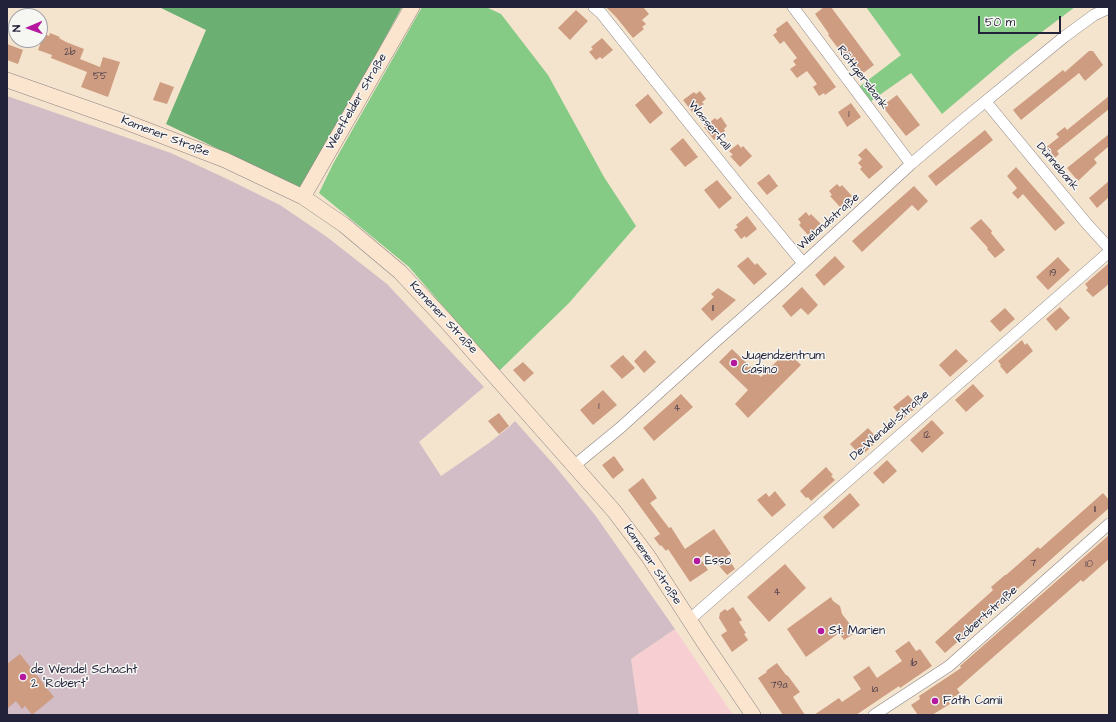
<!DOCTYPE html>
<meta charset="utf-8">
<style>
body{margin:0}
#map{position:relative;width:1116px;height:722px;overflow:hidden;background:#f4e4cd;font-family:"Architects Daughter",sans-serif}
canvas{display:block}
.frame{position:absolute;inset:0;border:8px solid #22223b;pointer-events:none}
.north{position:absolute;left:8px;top:8px;width:40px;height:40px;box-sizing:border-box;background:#f6f6f2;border:1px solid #a1a1a9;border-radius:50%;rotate:268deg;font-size:11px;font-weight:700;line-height:16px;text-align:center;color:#22223b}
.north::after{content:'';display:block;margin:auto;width:14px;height:18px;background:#b5179e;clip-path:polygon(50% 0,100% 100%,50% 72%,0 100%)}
.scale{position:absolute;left:978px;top:16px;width:83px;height:18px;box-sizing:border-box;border:2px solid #22223b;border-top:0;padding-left:5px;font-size:12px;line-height:14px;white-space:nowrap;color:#22223b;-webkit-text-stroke:3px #f6f6f2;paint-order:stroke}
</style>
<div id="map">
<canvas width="1116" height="722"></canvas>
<div class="frame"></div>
<div class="north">N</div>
<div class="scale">50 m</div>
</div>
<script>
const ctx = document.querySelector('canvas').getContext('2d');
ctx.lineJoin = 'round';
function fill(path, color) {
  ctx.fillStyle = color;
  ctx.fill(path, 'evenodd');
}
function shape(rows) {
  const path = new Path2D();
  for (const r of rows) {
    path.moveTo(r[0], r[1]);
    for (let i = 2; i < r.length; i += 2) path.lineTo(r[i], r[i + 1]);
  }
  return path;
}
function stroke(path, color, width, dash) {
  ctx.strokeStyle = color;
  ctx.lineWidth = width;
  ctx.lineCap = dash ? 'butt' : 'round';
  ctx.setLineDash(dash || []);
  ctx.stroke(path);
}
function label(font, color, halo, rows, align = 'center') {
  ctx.font = font + ' "Architects Daughter",sans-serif';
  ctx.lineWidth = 3;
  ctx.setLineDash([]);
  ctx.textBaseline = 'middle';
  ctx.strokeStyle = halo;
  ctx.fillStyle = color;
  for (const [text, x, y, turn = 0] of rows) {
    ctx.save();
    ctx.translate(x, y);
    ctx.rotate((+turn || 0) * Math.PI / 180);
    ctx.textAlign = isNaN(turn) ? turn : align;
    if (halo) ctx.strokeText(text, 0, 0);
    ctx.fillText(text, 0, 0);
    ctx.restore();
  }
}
const built = shape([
 [675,629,733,715,639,715,631,659]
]);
const industrial = shape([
 [7,96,171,153,223,177,280,205,327,237,387,284,484,387,419,442,441,476,489,443,509,427,515,421,555,466,595,515,675,629,631,659,639,715,7,715]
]);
const green = shape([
 [422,7,486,7,501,14,548,75,604,177,636,226,569,303,499,371,409,267,319,193,333,164],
 [866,7,1075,7,1014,53,942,114,911,73,871,101,859,87,901,55]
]);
const forest = shape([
 [159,7,402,7,300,193,233,156,166,124,206,30]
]);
const building = shape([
 [606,7,643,7,649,14,642,20,646,24,642,27,644,29,633,38,616,17],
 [824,7,831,7,874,65,859,76,828,35,829,34,815,14],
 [576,10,588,21,570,40,558,28],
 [787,21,836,87,825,95,824,93,819,96,813,87,817,84,807,71,797,78,790,69,796,65,793,61,797,58,784,41,780,44,773,35,777,32,776,29],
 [50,33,60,37,59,38,66,42,84,49,80,59,100,67,103,57,120,62,108,97,81,87,87,72,51,58,52,55,38,50,44,34,49,36],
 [602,38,613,50,602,59,600,57,596,60,589,52,593,49,591,47],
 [7,44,23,50,18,64,7,60],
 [1089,51,1093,51,1103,65,1085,81,1079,73,1021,120,1013,110,1063,70,1065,72],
 [160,82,174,87,167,104,153,100],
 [700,91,706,99,702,102,704,104,693,113,683,100,694,92,696,94],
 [648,94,663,113,650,124,635,105],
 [897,95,920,125,906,136,882,106],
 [1109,96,1109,109,1057,151,1059,154,1053,160,1044,149,1059,137,1056,134,1065,127,1067,130],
 [851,103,861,117,847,127,838,112],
 [721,117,727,126,724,129,725,131,714,140,704,127,715,118,717,120],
 [985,130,993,140,936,186,928,176],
 [1109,134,1109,146,1094,159,1097,163,1078,181,1067,168],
 [683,138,698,157,685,167,670,149],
 [738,144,741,148,743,146,752,156,740,167,730,156,733,155,729,151],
 [866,148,883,167,869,179,860,169,862,167,858,163,862,159,858,155],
 [1016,167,1065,223,1055,231,1023,194,1018,199,1012,193,1017,188,1007,176],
 [769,174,778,186,767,195,757,183],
 [717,180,732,198,719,209,704,190],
 [1109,181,1109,197,1097,208,1089,198],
 [837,184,840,187,842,185,852,196,840,207,830,196,832,195,829,191],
 [914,186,928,201,918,211,912,205,862,252,852,241],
 [806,212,809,216,811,214,821,224,808,235,799,225,801,223,798,219],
 [747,216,757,229,746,238,745,236,741,239,734,230,738,227,736,225],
 [981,219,992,231,991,233,1005,250,995,258,987,249,988,248,970,228],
 [835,256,845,267,824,286,815,275],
 [748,257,755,265,757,263,767,274,754,285,737,266],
 [1058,257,1070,270,1048,290,1036,277],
 [1109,263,1109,284,1093,297,1086,290,1088,288,1085,284],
 [802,287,818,305,808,315,801,308,791,317,782,306],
 [718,288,736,300,712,321,701,309,714,297,711,294],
 [1060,307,1070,318,1056,331,1046,319],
 [1005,308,1015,319,1000,332,990,321],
 [1022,340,1025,345,1027,343,1033,351,1007,374,1000,366,1001,365,998,361],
 [732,349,761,377,787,351,801,365,748,418,735,404,748,390,719,362],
 [956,349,968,361,950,377,939,365],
 [645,350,656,362,644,373,634,361],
 [623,355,635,368,622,379,610,366],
 [523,362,534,373,524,382,513,370],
 [973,384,984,396,966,412,955,400],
 [603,390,617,405,593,425,580,410],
 [681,394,693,407,654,441,643,428],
 [908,395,918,406,903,419,893,407],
 [499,413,509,426,499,434,488,421],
 [932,420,944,433,922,453,910,440],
 [868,428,879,440,861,456,850,444],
 [614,456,624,470,613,479,602,465],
 [887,460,897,471,883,484,873,473],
 [826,467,833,475,831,476,835,480,811,501,808,497,806,498,800,491],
 [643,478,657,498,650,503,669,528,671,527,685,549,714,529,731,554,727,556,735,569,727,575,707,552,700,558,708,570,690,582,668,549,666,551,661,545,660,546,654,538,660,534,628,490],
 [775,491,786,505,772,517,757,500,766,493,769,497],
 [850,493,860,505,833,529,823,517],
 [1103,493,1109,500,1109,508,945,653,935,642,991,592,993,590,991,587,1005,575,1006,575,1038,547,1040,549],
 [1109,535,1109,559,1083,582,1081,580,957,689,960,693,948,701,950,704,932,715,918,715,911,705,920,699,919,696,961,668,960,666],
 [785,564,806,588,769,622,747,597],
 [831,597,833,601,840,606,842,614,856,632,844,640,839,633,806,657,787,629],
 [733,607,742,620,739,622,746,633,744,634,748,640,732,652,721,635,727,631,719,618,720,613,725,609,727,611],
 [909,641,916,651,920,649,932,666,900,688,899,686,856,715,814,715,839,698,842,702,861,689,853,677,869,666,877,678,902,661,895,651],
 [20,654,54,697,32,715,25,706,22,709,16,701,7,709,7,664],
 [777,663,786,675,788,676,800,692,793,697,805,715,783,715,758,678,767,672,766,671]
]);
const street = shape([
 [594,7,601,13,644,67,746,194,803,263],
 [793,7,911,164],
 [986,102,1087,224,1109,248],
 [575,465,620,428,714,343,784,281,911,164,964,119,1064,37,1094,15,1109,8],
 [689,620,1109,252],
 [874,715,949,666,1109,524]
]);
const secondary = shape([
 [7,80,126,122,225,160,303,197,344,225,400,272,445,320,614,511,648,556,705,644,753,715],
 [303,197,412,7]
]);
const markers = [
 [734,363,4,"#b5179e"],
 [697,561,4,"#b5179e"],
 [821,631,4,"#b5179e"],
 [23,677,4,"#b5179e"],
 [935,701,4,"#b5179e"]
];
const numberNames = [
 ["2b",70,53],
 ["55",100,77],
 ["1",849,115],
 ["19",1053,274],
 ["11",713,309],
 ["1",599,407],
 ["4",677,409],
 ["12",927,436],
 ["11",1095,510],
 ["7",1033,564],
 ["10",1089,565],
 ["4",777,593],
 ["1b",914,664],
 ["79a",779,686],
 ["1a",875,690]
];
const streetNames = [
 ["Röttgersbank",862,78,53],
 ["Weetfelder Straße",357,102,-60],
 ["Wasserfall",709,126,51],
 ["Kamener Straße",165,137,21],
 ["Dünnebank",1057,167,50],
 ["Wielandstraße",829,222,-42],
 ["Kamener Straße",443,318,47],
 ["De-Wendel-Straße",890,426,-41],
 ["Kamener Straße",652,565,56],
 ["Robertstraße",987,615,-42]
];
const poiNames = [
 ["Jugendzentrum",742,356],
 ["Casino",742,370],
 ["Esso",705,561],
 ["St. Marien",829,631],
 ["de Wendel Schacht",31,670],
 ["2 \"Robert\"",31,684],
 ["Fatih Camii",943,701]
];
fill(built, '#f7cfd2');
fill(industrial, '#d2bdc6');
fill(green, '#85cb86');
fill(forest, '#6caf73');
fill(building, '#ce9c81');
stroke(street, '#8b8384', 12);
stroke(secondary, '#8b8384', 16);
stroke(street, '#fff', 11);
stroke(secondary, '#fce5cf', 15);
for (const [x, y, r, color] of markers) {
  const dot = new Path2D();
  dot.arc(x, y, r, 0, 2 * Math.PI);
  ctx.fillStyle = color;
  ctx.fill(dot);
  stroke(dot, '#f6f6f2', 1.5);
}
label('10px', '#4d404c', null, numberNames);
label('12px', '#22223b', '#f6f6f2', streetNames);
label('12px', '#22223b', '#f6f6f2', poiNames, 'left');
</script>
